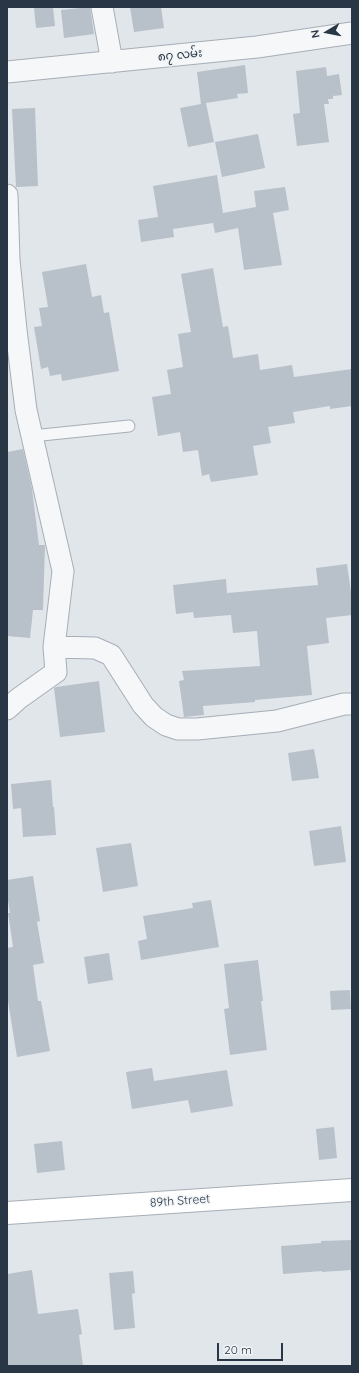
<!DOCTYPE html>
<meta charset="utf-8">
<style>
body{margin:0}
#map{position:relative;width:359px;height:1373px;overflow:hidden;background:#e1e6eb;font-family:Quicksand,sans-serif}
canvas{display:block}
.frame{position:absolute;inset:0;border:8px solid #283645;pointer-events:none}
.north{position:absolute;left:307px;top:12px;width:40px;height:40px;-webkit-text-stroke:3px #f1f5f8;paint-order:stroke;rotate:260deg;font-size:11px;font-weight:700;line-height:16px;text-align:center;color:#283645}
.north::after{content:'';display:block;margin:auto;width:14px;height:18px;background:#283645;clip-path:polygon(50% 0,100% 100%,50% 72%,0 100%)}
.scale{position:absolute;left:217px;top:1343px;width:66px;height:18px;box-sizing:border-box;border:2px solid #283645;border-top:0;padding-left:5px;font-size:12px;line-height:14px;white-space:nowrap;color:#283645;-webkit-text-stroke:3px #f1f5f8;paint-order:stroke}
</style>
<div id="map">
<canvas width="359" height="1373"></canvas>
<div class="frame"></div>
<div class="north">N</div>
<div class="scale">20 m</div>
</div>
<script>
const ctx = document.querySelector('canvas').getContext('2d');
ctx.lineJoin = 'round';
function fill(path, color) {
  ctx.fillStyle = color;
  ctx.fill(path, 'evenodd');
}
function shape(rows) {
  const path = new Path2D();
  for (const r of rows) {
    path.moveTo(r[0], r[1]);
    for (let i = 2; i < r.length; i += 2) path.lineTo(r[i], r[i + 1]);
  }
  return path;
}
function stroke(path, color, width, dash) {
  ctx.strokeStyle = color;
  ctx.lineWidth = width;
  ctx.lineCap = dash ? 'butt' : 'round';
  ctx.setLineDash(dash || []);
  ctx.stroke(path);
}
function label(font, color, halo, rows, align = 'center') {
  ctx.font = font + ' Quicksand,"Noto Sans Myanmar",sans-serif';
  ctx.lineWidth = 3;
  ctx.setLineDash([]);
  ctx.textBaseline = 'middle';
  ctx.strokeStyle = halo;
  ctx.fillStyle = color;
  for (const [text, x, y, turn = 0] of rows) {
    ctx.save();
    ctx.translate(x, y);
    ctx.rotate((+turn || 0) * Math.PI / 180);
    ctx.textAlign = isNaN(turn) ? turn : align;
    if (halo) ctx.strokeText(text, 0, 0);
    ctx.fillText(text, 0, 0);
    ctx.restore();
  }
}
const building = shape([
 [43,7,53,7,55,26,36,28,34,8],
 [90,7,94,34,64,38,61,10],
 [130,7,161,7,164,28,134,32],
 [245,65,248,93,237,94,238,98,206,103,214,142,188,147,180,108,201,104,197,72],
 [326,67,327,76,339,74,342,95,333,96,333,99,328,99,329,104,324,104,329,142,297,146,293,114,300,113,296,71],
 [35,108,38,186,16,187,12,109],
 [258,134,265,168,222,177,215,142],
 [217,175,223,213,256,207,254,191,285,187,289,210,273,213,282,265,244,270,238,228,215,233,213,223,173,229,174,237,141,242,138,220,158,217,153,186],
 [86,264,92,297,101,295,104,313,109,312,119,371,62,381,61,374,50,376,48,367,41,369,34,327,42,326,39,308,48,307,42,272],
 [213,268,223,327,228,326,233,358,258,354,260,370,292,365,294,377,352,369,352,406,330,409,330,406,293,412,295,423,268,427,271,443,253,446,258,475,211,482,209,474,202,476,198,450,183,452,180,432,158,436,152,397,171,394,167,370,183,367,178,334,191,332,181,274],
 [23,449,32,489,39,545,45,545,43,610,33,610,30,638,7,636,7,452],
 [347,564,352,599,352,615,326,618,329,643,307,646,312,695,255,700,255,702,203,706,204,715,184,717,179,681,184,680,182,671,260,666,257,631,233,633,231,615,194,618,193,612,176,614,173,585,226,579,227,593,318,585,316,568],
 [99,681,105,732,60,737,54,688,56,687],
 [314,749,319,778,292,781,288,753],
 [51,780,53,807,54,807,56,835,23,837,21,808,13,809,11,784],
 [341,826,346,862,314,866,309,831],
 [131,843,138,886,103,892,96,848],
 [33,876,40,921,37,922,44,963,33,965,38,1001,41,1001,50,1051,17,1057,8,1001,7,1001,7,948,13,947,8,913,10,913,7,894,7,880],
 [211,900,219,947,141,960,138,941,147,939,143,916,193,908,192,903],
 [109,953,113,980,88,984,84,957],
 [258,960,263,1001,261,1001,267,1050,230,1055,224,1009,229,1008,224,964],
 [350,990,351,1009,331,1010,330,991],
 [152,1068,154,1081,227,1070,233,1106,191,1113,188,1100,132,1109,126,1072],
 [334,1127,337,1158,319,1160,316,1129],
 [62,1141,65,1170,37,1173,34,1144],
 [352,1240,352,1270,322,1272,322,1271,283,1274,281,1246,321,1243,321,1241],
 [32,1270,38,1314,78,1309,82,1334,79,1335,83,1366,7,1366,7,1274],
 [133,1271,135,1293,132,1294,135,1328,114,1330,109,1273]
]);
const service = shape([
 [32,436,129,426]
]);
const minor = shape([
 [102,7,112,62],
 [7,72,257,47,352,33],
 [7,195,9,260,16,330,26,410,63,571,54,647],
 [7,709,18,699,56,672,54,647,95,648,111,655,143,705,154,717,166,725,178,729,197,729,277,721,344,704,352,704]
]);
const secondary = shape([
 [7,1213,352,1190]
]);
const streetNames = [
 ["၈၇ လမ်း",180,55,-6],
 ["89th Street",180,1201,-4]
];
fill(building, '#b8c0ca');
stroke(service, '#a6aeb6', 13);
stroke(minor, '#a6aeb6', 23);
stroke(secondary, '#a6aeb6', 24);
stroke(service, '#f5f7f9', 11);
stroke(minor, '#f5f7f9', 21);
stroke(secondary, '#fff', 22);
label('12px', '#283645', '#f1f5f8', streetNames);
</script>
